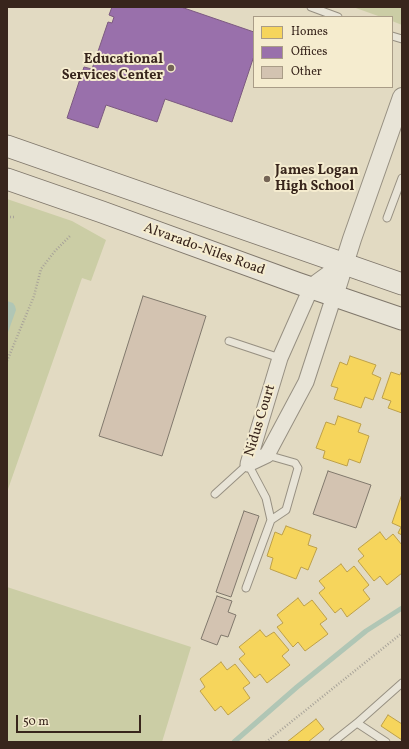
<!DOCTYPE html>
<style>
body{margin:0}
#map{position:relative;width:409px;height:749px;overflow:hidden;background:#e2dac2;font-family:Vollkorn,serif}
canvas{display:block}
.frame{position:absolute;inset:0;border:8px solid #38251c;pointer-events:none}
.legend{position:absolute;left:253px;top:16px;width:140px;height:72px;box-sizing:border-box;background:#f5eccf;border:1px solid #a99c87;margin:0;padding:5px 7px;list-style:none;font-size:12px;color:#38251c}
.legend li{display:flex;align-items:center;gap:8px;height:20px}
.legend b{width:20px;border:1px solid #a99c87}
.scale{position:absolute;left:16px;top:715px;width:125px;height:18px;box-sizing:border-box;border:2px solid #38251c;border-top:0;padding-left:5px;font-size:12px;line-height:14px;white-space:nowrap;color:#38251c;-webkit-text-stroke:3px #f5eccf;paint-order:stroke}
</style>
<div id="map">
<canvas width="409" height="749"></canvas>
<div class="frame"></div>
<ul class="legend">
<li><b style="height:11px;background:#f6d55c"></b>Homes</li>
<li><b style="height:11px;background:#9970ab"></b>Offices</li>
<li><b style="height:11px;background:#d3c3b1"></b>Other</li>
</ul>
<div class="scale">50 m</div>
</div>
<script>
const ctx = document.querySelector('canvas').getContext('2d');
ctx.lineJoin = 'round';
function fill(path, color) {
  ctx.fillStyle = color;
  ctx.fill(path, 'evenodd');
}
function shape(rows) {
  const path = new Path2D();
  for (const r of rows) {
    path.moveTo(r[0], r[1]);
    for (let i = 2; i < r.length; i += 2) path.lineTo(r[i], r[i + 1]);
  }
  return path;
}
function stroke(path, color, width, dash) {
  ctx.strokeStyle = color;
  ctx.lineWidth = width;
  ctx.lineCap = dash ? 'butt' : 'round';
  ctx.setLineDash(dash || []);
  ctx.stroke(path);
}
function label(font, color, halo, rows, align = 'center') {
  ctx.font = font + ' Vollkorn,serif';
  ctx.lineWidth = 4;
  ctx.setLineDash([]);
  ctx.textBaseline = 'middle';
  ctx.strokeStyle = halo;
  ctx.fillStyle = color;
  for (const [text, x, y, turn = 0] of rows) {
    ctx.save();
    ctx.translate(x, y);
    ctx.rotate((+turn || 0) * Math.PI / 180);
    ctx.textAlign = isNaN(turn) ? turn : align;
    if (halo) ctx.strokeText(text, 0, 0);
    ctx.fillText(text, 0, 0);
    ctx.restore();
  }
}
const green = shape([
 [353,7,402,7,402,25,392,21,392,17,381,17],
 [7,199,72,221,106,240,91,281,82,278,7,492],
 [7,587,191,647,162,742,7,742]
]);
const water = shape([
 [7,301,13,303,15,306,16,310,7,335]
]);
const homes = shape([
 [350,356,376,365,372,374,381,378,373,400,365,397,361,408,334,399,338,388,331,386,340,362,347,365,350,356],
 [402,370,402,413,388,408,391,401,382,398,391,372,400,375,402,370],
 [338,416,361,424,358,432,369,436,360,463,349,459,347,466,323,458,325,451,316,448,326,422,335,425,338,416],
 [401,497,402,498,402,535,398,533,401,527,392,523,401,497],
 [286,526,311,535,308,545,317,548,308,570,301,567,296,579,270,569,273,558,267,556,275,532,282,535,286,526],
 [380,532,386,540,393,534,402,545,402,573,387,585,380,576,374,581,358,561,364,556,358,549,380,532],
 [341,564,347,572,354,566,369,585,363,590,370,599,347,617,341,608,335,613,319,593,325,588,319,581,341,564],
 [298,598,304,606,312,600,327,619,320,624,328,634,305,651,298,642,293,647,277,627,283,623,277,615,298,598],
 [260,630,266,637,274,632,289,650,282,656,290,665,267,683,260,674,255,678,239,659,245,654,239,647,260,630],
 [221,662,227,670,235,664,250,683,243,688,250,698,228,715,221,706,215,711,200,691,205,687,200,679,221,662],
 [388,715,402,724,402,740,381,726,388,715],
 [316,719,324,729,308,742,287,742,316,719]
]);
const offices = shape([
 [112,7,181,7,254,32,254,56,232,122,165,99,157,122,106,105,98,128,67,118,84,67,92,69,108,22,112,23,114,17,109,15,112,7]
]);
const stream = shape([
 [234,742,297,687,366,631,402,608]
]);
const building = shape([
 [143,296,206,316,162,456,99,436,143,296],
 [328,471,371,485,356,528,313,514,328,471],
 [244,511,259,516,231,597,216,592,244,511],
 [217,596,232,601,228,612,236,615,228,637,221,635,217,645,201,639,217,596]
]);
const path = shape([
 [7,217,15,217],
 [7,361,34,296,41,269,55,251,71,235],
 [266,742,402,633]
]);
const service = shape([
 [311,7,338,17],
 [392,36,402,39],
 [387,218,402,178],
 [229,341,280,358],
 [215,494,248,464,266,498,271,520,286,510,298,468,295,463,267,455],
 [246,588,271,520],
 [357,723,386,742],
 [333,742,357,723,402,683]
]);
const minor = shape([
 [248,464,267,455,306,382,334,296],
 [248,464,280,358,311,288]
]);
const tertiary = shape([
 [311,288,344,264],
 [334,296,352,239,402,97]
]);
const secondary = shape([
 [7,146,402,284],
 [7,179,102,212,297,283,402,319]
]);
const markers = [
 [171,68,4,"#746456"],
 [267,179,4,"#746456"]
];
const poiNames = [
 ["Educational",163,60],
 ["Services Center",163,76],
 ["James Logan",275,171,"left"],
 ["High School",275,187,"left"]
];
const streetNames = [
 ["Alvarado-Niles Road",204,250,20],
 ["Nidus Court",261,421,-73]
];
fill(green, '#cbcda5');
fill(water, '#b0c6b5');
fill(homes, '#f6d55c');
stroke(homes, '#bda049', 1);
fill(offices, '#9970ab');
stroke(offices, '#7c5a80', 1);
stroke(stream, '#b0c6b5', 5);
fill(building, '#d3c3b1');
stroke(building, '#80786c', 1);
stroke(service, '#979082', 9);
stroke(minor, '#979082', 17);
stroke(tertiary, '#979082', 20);
stroke(secondary, '#80786c', 23);
stroke(path, '#a8a399', 2.5, [1, 2]);
stroke(service, '#e8e4d7', 7);
stroke(minor, '#e8e4d7', 15);
stroke(tertiary, '#e8e4d7', 18);
stroke(secondary, '#e8e4d7', 21);
for (const [x, y, r, color] of markers) {
  const dot = new Path2D();
  dot.arc(x, y, r, 0, 2 * Math.PI);
  ctx.fillStyle = color;
  ctx.fill(dot);
  stroke(dot, '#f5eccf', 1.5);
}
label('bold 14px', '#38251c', '#f5eccf', poiNames, 'right');
label('14px', '#38251c', '#f5eccf', streetNames);
</script>
